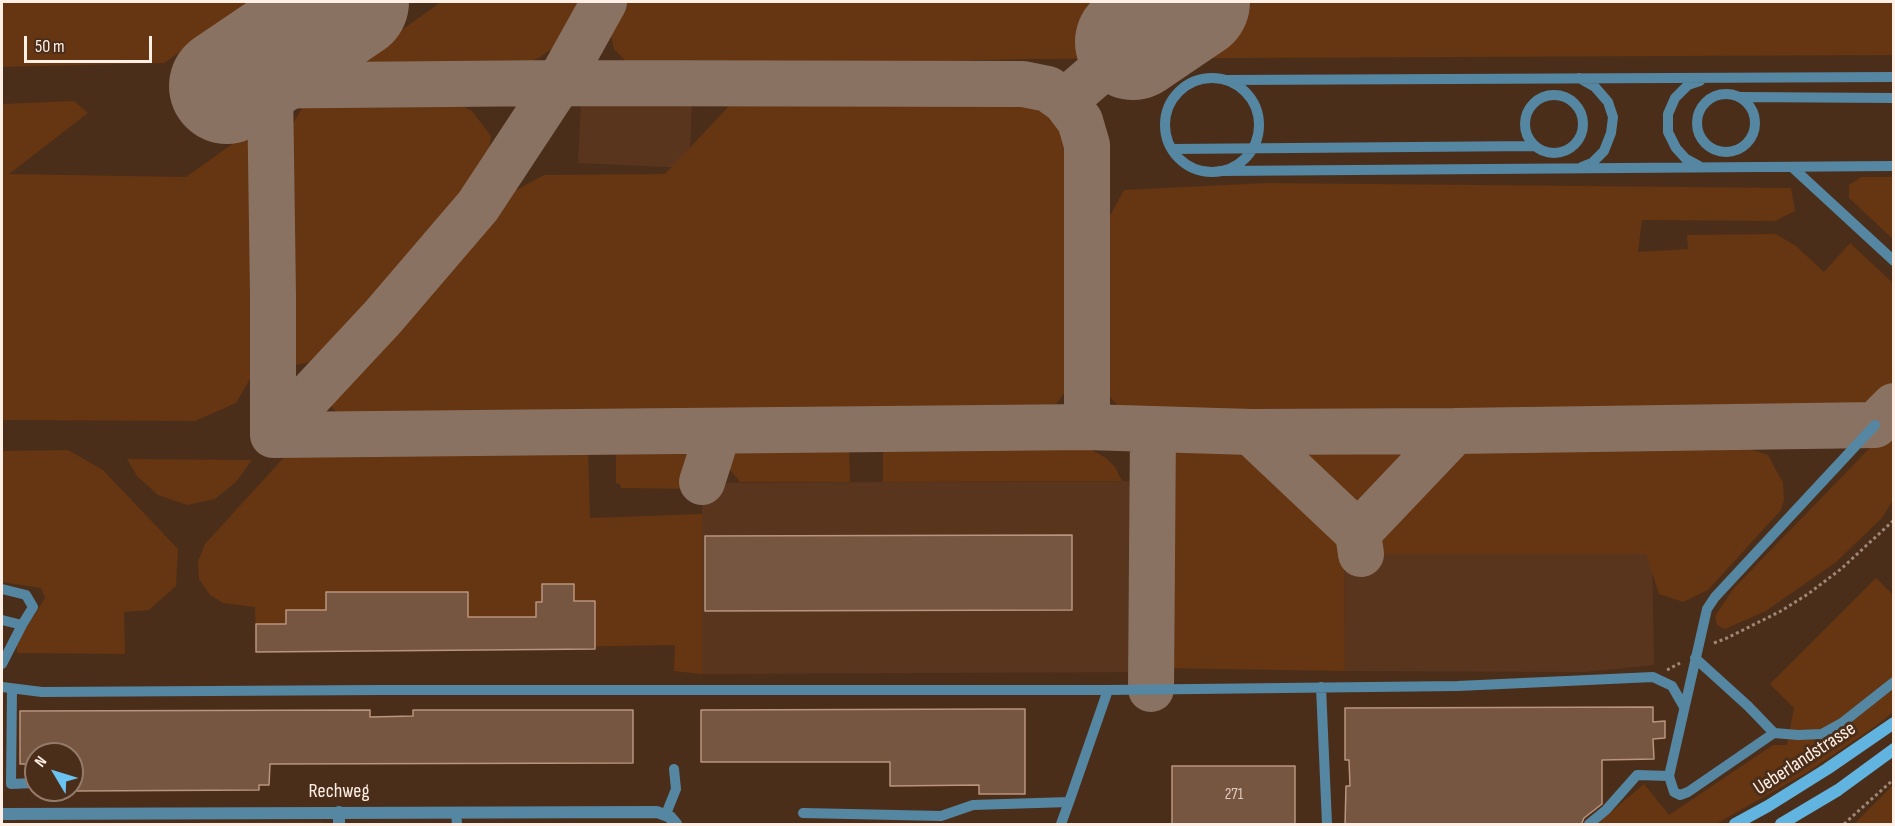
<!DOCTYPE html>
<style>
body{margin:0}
#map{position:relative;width:1895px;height:826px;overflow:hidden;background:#4b2e1a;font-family:"Sofia Sans Condensed",sans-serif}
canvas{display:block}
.frame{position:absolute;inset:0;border:3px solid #ffefe5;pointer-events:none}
.north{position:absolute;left:24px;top:742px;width:60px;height:60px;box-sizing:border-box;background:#4b2e1a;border:2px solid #937b6b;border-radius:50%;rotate:308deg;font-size:16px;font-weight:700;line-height:24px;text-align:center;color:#ffefe5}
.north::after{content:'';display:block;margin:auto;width:21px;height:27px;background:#6ac3f1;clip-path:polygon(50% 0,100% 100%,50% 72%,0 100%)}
.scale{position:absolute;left:24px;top:36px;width:128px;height:27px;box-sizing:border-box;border:3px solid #ffefe5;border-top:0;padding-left:8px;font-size:18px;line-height:21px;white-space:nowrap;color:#ffefe5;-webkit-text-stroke:4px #4b2e1a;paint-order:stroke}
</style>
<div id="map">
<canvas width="1895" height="826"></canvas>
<div class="frame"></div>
<div class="north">N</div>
<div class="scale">50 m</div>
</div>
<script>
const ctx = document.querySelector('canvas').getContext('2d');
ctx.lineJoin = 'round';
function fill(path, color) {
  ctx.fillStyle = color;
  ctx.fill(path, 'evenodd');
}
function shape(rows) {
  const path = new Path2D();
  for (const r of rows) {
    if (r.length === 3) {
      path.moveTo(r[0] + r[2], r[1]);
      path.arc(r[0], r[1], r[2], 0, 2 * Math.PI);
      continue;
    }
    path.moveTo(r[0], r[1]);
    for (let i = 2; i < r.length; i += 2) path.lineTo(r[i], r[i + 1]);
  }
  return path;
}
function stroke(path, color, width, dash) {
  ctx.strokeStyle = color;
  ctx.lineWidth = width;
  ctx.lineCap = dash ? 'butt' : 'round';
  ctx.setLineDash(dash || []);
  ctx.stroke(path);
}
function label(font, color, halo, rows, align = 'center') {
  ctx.font = font + ' "Sofia Sans Condensed",sans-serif';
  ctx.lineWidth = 6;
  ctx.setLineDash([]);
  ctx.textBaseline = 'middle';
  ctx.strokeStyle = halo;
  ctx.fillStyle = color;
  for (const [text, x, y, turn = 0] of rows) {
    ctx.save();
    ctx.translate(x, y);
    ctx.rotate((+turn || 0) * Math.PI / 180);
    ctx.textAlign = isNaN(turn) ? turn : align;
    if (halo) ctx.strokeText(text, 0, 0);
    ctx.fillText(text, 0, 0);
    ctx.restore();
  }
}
const built = shape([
 [582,84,693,84,689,168,578,163],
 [1152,481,1152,672,702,674,702,483],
 [1652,552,1654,665,1585,672,1345,671,1344,554],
 [200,822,323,822,324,824,200,824]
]);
const green = shape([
 [2,2,254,2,164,63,2,67],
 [441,2,587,2,569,36,539,58,506,70,359,72,351,66],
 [622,2,1893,2,1894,55,1028,59,642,69,631,67,614,49,611,35,612,24],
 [335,96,450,100,472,111,491,136,487,166,422,256,321,359,297,365,285,353,284,138,303,107],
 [1015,98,1056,120,1075,157,1074,379,1057,403,1018,416,349,422,332,408,334,381,404,311,502,198,544,175,665,174,729,106],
 [74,101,88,113,9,174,186,177,238,140,254,142,258,365,236,403,195,421,2,420,2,104],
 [1861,177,1893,177,1893,239,1849,198,1849,185],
 [1267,183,1791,188,1795,211,1775,221,1642,220,1638,252,1688,249,1687,235,1776,234,1796,246,1824,272,1850,243,1893,283,1893,386,1879,395,1851,408,1814,417,1148,418,1122,410,1110,397,1103,382,1101,312,1102,230,1124,190],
 [1893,424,1893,500,1882,518,1836,562,1766,611,1725,629,1717,625,1715,616,1734,588],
 [1725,441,1768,455,1783,483,1784,500,1781,510,1708,590,1683,602,1659,594,1646,554,1344,554,1345,671,1157,668,1158,477,1173,454,1196,447,1237,445],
 [883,443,1082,445,1106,458,1115,467,1122,481,883,482],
 [745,445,849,446,850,482,740,482,727,466,729,456],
 [620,447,678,448,694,457,700,466,702,482,697,482,696,489,621,488,620,484,616,483,616,453,620,453],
 [588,448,590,518,702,514,702,674,674,671,675,645,256,652,255,607,223,603,210,595,199,579,198,561,205,544,287,454],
 [68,450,103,470,178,549,176,586,149,610,124,612,125,654,17,653,17,642,45,598,41,588,2,582,2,451],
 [127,459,252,460,236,482,215,499,187,505,158,495,137,476],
 [1876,578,1893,595,1893,712,1876,726,1806,773,1716,824,1597,824,1644,784,1669,815,1773,745,1787,745,1794,708,1770,684],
 [1893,785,1893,824,1854,824]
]);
const taxiway = shape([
 [227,86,559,83,1023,84,1048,89,1065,101,1080,121,1087,145,1087,427],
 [270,86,273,296,273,435],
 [1065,101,1133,42],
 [1251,432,1358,533],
 [273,435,1087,427,1251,432,1455,431,1875,425,1894,406],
 [273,435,383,317,478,206,559,83,604,2],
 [702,482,718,432],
 [1361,554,1358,533,1455,431],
 [1151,689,1153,429]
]);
const runway = shape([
 [1133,42,1192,2],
 [227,86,351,2]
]);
const building = shape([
 [1072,535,1072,610,705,611,705,536,1072,535],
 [542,584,574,584,574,601,595,601,595,649,256,652,256,624,286,624,286,610,326,610,326,592,468,592,468,617,536,617,536,602,542,602,542,584],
 [1653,707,1653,722,1665,721,1665,738,1653,739,1654,759,1602,760,1602,804,1584,818,1581,825,1345,825,1346,786,1350,786,1349,760,1345,760,1345,708,1653,707],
 [1005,709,1025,709,1025,794,979,794,979,785,890,786,890,762,701,762,701,710,1005,709],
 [370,710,370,717,413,716,413,710,633,710,633,763,270,764,269,785,259,785,259,790,72,791,72,754,36,754,36,764,20,764,20,711,370,710],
 [1172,766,1295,766,1295,825,1172,825,1172,766]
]);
const path = shape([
 [1714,643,1727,638,1781,611,1808,594,1841,569,1894,520],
 [1667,670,1680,663],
 [1844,824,1894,779]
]);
const lane = shape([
 [1579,78,1595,87,1608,102,1613,117,1611,133,1604,151,1592,163,1582,167],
 [1212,125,47],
 [1226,80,1894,77],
 [1726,123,29],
 [1554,124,29],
 [1741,97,1894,98],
 [1172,149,1535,146],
 [1699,166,1686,159,1676,148,1668,132,1668,114,1675,98,1688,85,1700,81],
 [1792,167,1894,261],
 [1219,171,1894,166],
 [2,589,26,595,33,607,22,625],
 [2,620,22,625,2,664],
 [1695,658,1748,706,1774,733],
 [2,687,42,692,379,690,1108,690,1458,686,1653,677,1672,686,1684,707],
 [1321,687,1327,824],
 [12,689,11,784,34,783],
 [1669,776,1707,609,1715,597,1875,425],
 [456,812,457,824],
 [803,813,941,816,973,805,1069,802,1108,690],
 [666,814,676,789,674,769],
 [1061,824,1069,802],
 [1589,824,1606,810,1637,775,1669,776,1674,792,1680,795,1688,792,1774,733,1798,735,1822,734,1842,723,1894,682]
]);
const street = shape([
 [339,812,339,824],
 [2,814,657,812,670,817,676,824]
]);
const secondary = shape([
 [1735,824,1768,806,1827,769,1894,723],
 [1781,824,1838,790,1894,749]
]);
const numberNames = [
 ["271",1234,795]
];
const streetNames = [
 ["Ueberlandstrasse",1805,759,-33],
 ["Rechweg",339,792]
];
fill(built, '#5a351e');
fill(green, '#663511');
stroke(taxiway, '#8a7262', 46);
stroke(runway, '#8a7262', 116);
fill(building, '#775641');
stroke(building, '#b9947e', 1.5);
stroke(path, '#9f8878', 3, [3, 3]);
stroke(lane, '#5587a2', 10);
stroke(street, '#5587a2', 12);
stroke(secondary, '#61b4df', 12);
label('16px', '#ddc9bc', null, numberNames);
label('20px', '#ffefe5', '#4b2e1a', streetNames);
</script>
